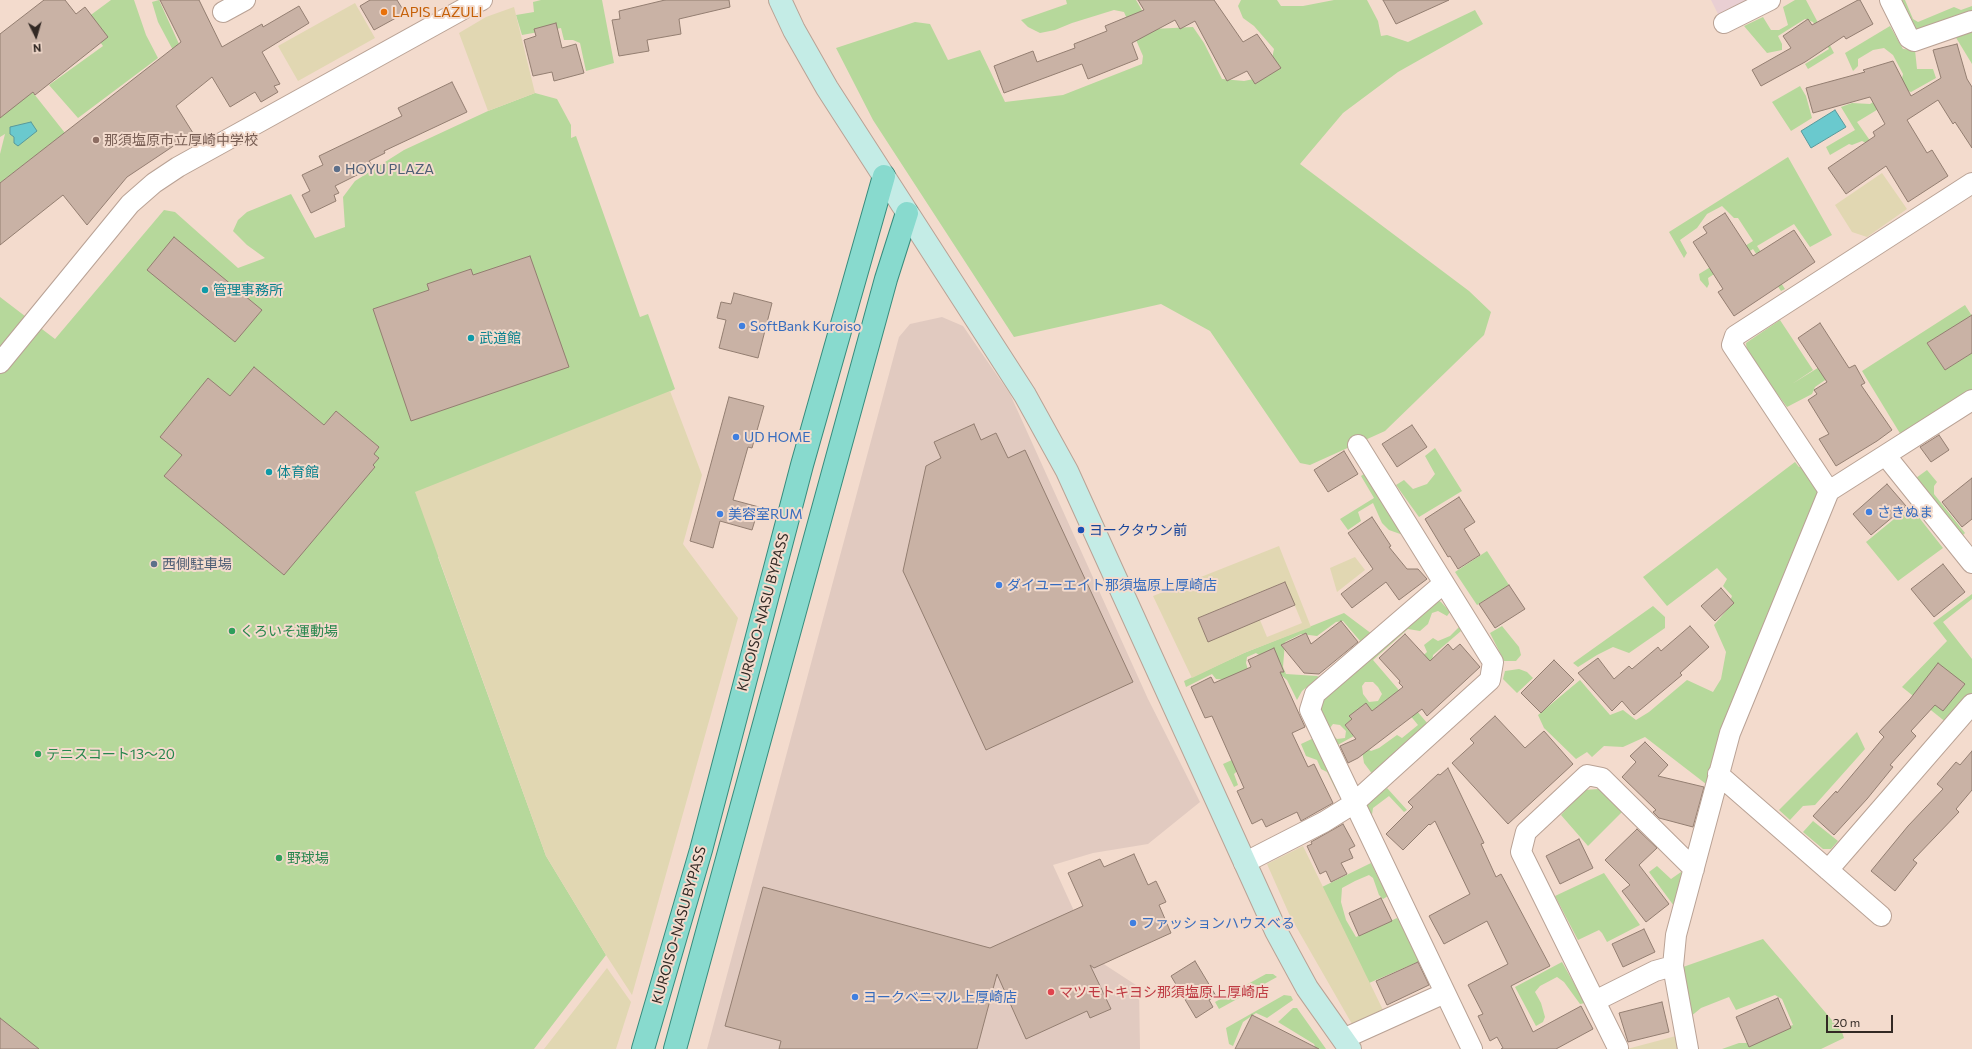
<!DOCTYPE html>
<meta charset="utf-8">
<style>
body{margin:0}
#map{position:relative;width:1972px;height:1049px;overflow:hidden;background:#f3dbcd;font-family:Commissioner,sans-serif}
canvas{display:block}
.north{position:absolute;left:16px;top:16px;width:40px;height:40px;-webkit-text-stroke:3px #f3dbcd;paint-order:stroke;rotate:175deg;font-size:11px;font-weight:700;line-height:16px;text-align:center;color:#322924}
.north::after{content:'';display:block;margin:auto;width:14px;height:18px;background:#322924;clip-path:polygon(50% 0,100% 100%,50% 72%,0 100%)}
.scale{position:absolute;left:1826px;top:1015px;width:67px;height:18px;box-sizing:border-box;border:2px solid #322924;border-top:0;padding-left:5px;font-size:12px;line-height:14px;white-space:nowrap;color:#322924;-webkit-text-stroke:3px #f3dbcd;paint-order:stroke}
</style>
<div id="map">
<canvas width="1972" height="1049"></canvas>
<div class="north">N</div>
<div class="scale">20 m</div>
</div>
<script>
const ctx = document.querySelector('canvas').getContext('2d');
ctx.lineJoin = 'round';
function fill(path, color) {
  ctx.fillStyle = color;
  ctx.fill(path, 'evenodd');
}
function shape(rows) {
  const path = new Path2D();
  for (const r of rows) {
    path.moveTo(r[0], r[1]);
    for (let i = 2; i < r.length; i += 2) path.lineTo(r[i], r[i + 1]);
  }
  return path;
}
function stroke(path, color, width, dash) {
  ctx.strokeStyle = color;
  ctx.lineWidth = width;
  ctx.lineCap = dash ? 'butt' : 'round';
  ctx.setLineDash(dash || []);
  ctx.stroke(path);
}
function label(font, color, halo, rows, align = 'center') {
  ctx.font = font + ' Commissioner,"Noto Sans JP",sans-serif';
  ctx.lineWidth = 4;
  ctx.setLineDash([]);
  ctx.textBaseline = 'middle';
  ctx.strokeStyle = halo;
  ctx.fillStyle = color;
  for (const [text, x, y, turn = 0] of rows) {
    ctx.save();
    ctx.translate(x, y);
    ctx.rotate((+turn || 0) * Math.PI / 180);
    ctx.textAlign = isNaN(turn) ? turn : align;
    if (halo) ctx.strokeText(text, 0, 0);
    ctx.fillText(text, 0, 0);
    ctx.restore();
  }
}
const commercial = shape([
 [942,317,963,326,1010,394,1148,699,1200,802,1148,844,1093,853,1053,865,1096,959,1139,987,1140,1049,707,1049,899,337,910,324]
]);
const industrial = shape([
 [1711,0,1751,0,1719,16]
]);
const green = shape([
 [111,0,134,0,146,35,158,58,78,118,49,85,103,46,84,20],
 [159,0,189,66,184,71,158,22,152,2],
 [541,0,602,0,614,63,586,71,580,43,573,40,564,40,561,28,522,35,516,15,534,12,533,2],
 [1066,0,1136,0,1153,29,1193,27,1204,43,1222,79,1244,81,1268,76,1274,49,1254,26,1243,18,1238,6,1241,0,1277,0,1281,6,1303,6,1334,0,1367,0,1378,21,1381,36,1387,35,1408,42,1475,10,1483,24,1398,72,1343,113,1300,164,1469,291,1491,312,1484,335,1385,431,1310,465,1300,463,1210,331,1161,304,1014,337,873,120,836,48,915,22,930,24,948,60,980,50,1005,102,1063,95,1142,64,1143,56,1124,12,1114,10,1072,23,1055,30,1040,33,1028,27,1021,20,1067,4],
 [1795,0,1806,0,1834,53,1808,69,1805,64,1829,49,1813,22,1805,19,1778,36,1782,44,1782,50,1767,53,1744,26,1763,17,1771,30,1779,30,1788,25,1783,7],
 [1897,0,1905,0,1913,19,1918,22,1954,7,1961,10,1972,6,1972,15,1916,35],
 [1890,26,1903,49,1915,50,1917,69,1933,69,1936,78,1911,92,1908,91,1857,122,1871,142,1870,145,1862,141,1852,145,1849,144,1830,155,1826,147,1855,130,1841,107,1852,103,1870,104,1895,89,1901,83,1903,74,1893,55,1884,48,1873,50,1858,59,1858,66,1853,71,1845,53],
 [1972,30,1972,64,1955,36],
 [19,75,65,133,0,183,0,154,5,134,0,137,0,118],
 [1800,86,1806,96,1812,118,1791,131,1772,102],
 [535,93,557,99,571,125,571,138,576,136,640,317,648,314,675,389,667,393,438,557,546,856,606,955,534,1049,0,1049,0,297,55,339,164,210,175,212,238,268,265,258,247,245,233,231,238,220,247,212,291,194,315,238,345,227,343,197,355,181,404,150,488,111],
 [1788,157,1832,235,1810,247,1794,224,1757,246,1785,289,1781,291,1753,249,1708,278,1709,284,1707,288,1700,280,1699,274,1753,241,1738,218,1734,218,1722,206,1707,214,1697,228,1680,240,1687,253,1684,258,1669,232],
 [1965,305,1972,316,1927,343,1945,370,1972,353,1972,390,1901,435,1862,371],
 [1780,320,1813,370,1792,384,1837,356,1844,367,1815,387,1812,394,1787,407,1747,353,1746,343],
 [1435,448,1462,491,1419,517,1396,485,1404,480,1413,489,1427,484,1435,474,1425,456],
 [1795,462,1799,467,1806,466,1823,489,1706,784,1645,737,1623,747,1604,746,1592,757,1587,752,1576,759,1544,728,1538,715,1580,680,1610,715,1623,710,1636,720,1649,712,1687,680,1713,692,1721,679,1726,652,1714,625,1726,611,1732,596,1723,586,1727,579,1717,568,1667,606,1643,577],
 [1927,470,1937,482,1934,486,1934,494,1965,533,1962,536,1916,478],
 [1364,474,1403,535,1389,530,1382,523,1373,503,1358,512,1361,521,1348,530,1340,519,1374,498,1361,476],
 [1910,506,1943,548,1898,581,1866,542],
 [1487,551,1509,585,1477,605,1455,572],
 [1972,594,1972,599,1943,622,1972,659,1972,695,1947,723,1902,687,1947,641,1933,623],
 [1436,599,1441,602,1450,612,1447,616,1438,611,1432,613,1428,624,1420,631,1408,629,1373,660,1428,724,1373,775,1364,763,1362,751,1366,748,1371,751,1379,748,1397,735,1402,738,1418,725,1400,703,1388,712,1381,704,1372,711,1349,716,1352,719,1345,725,1354,736,1334,747,1319,713,1321,696],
 [1365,682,1373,682,1378,687,1382,694,1378,701,1369,702,1363,694,1362,686],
 [1333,724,1340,725,1346,731,1345,738,1337,739,1332,734,1330,728],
 [1653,606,1665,617,1665,628,1629,653,1613,647,1597,655,1578,667,1573,663],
 [1344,613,1372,634,1361,642,1343,621,1336,622,1317,636,1301,634,1285,642,1283,667,1286,674,1317,676,1319,677,1302,691,1297,700,1287,680,1280,674,1276,666,1256,653,1247,657,1246,663,1249,673,1229,680,1216,679,1212,674,1186,687,1184,681,1244,653],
 [1502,626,1519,647,1521,655,1516,661,1504,661,1490,633],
 [1459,627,1461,631,1433,655,1432,662,1411,667,1427,652,1424,645,1433,638,1438,641,1450,636],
 [1519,669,1527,672,1533,678,1517,693,1503,679,1505,671],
 [1857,732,1865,749,1815,805,1803,806,1790,820,1779,810],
 [1316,737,1341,794,1338,794,1327,772,1321,769,1317,760,1306,756,1301,744],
 [1263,746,1234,774,1238,785,1234,787,1223,764],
 [1387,788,1407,810,1404,812,1389,796,1373,808,1371,821,1366,805],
 [1599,789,1622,812,1588,846,1561,815,1584,790],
 [1813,821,1838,841,1831,849,1823,849,1803,832],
 [1371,863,1388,896,1383,899,1379,895,1373,878,1369,875,1355,881,1342,888,1341,902,1346,920,1356,937,1397,918,1401,922,1420,961,1369,983,1322,887],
 [1657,866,1671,879,1681,872,1684,874,1674,906,1649,872],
 [1604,873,1640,925,1607,942,1602,933,1599,930,1578,940,1555,896],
 [1763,939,1842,1032,1844,1038,1821,1049,1722,1049,1739,1043,1746,1043,1793,1025,1782,999,1775,995,1736,1010,1729,997,1701,1008,1690,1017,1683,967],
 [1562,962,1585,1003,1580,1004,1564,982,1557,977,1540,986,1535,992,1541,1003,1545,1017,1543,1022,1536,1026,1515,987],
 [1266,974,1273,974,1277,977,1219,1009,1215,1002],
 [1284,995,1291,996,1293,1000,1267,1018,1256,1013,1243,1022,1233,1046,1229,1044,1226,1028],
 [1293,1008,1297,1008,1326,1049,1316,1049,1314,1044,1278,1022]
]);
const sand = shape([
 [355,3,375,38,298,81,278,46],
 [514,7,535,93,488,111,459,33,486,17],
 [1882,173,1907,209,1867,237,1852,232,1835,205],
 [670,391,702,475,683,544,738,618,632,995,606,955,546,856,415,492],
 [1279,546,1311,627,1244,653,1192,678,1153,596],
 [1285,582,1302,623,1267,637,1250,596],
 [1243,599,1253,622,1208,641,1198,618],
 [1355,557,1365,570,1337,592,1330,568],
 [1303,846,1383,1010,1352,1024,1290,916,1267,864],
 [607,968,631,1002,616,1049,544,1049],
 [1676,1036,1679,1049,1627,1049]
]);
const water = shape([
 [1835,110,1846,127,1811,148,1801,131,1835,110],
 [31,122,37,131,18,146,14,143,14,137,10,134,10,127,31,122]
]);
const building = shape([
 [44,0,65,0,76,14,85,7,108,37,35,95,33,92,0,118,0,34,44,0],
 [160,0,199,0,222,47,262,24,263,27,299,6,309,23,262,52,280,84,274,86,278,92,261,102,255,92,230,107,212,77,176,106,193,133,127,177,87,225,63,195,0,245,0,183,181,42,160,0],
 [370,0,397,0,405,13,374,30,360,6,370,0],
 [665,0,729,0,730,7,679,19,681,34,647,40,649,51,619,56,612,20,620,19,619,11,665,0],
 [1138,0,1214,0,1243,42,1257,34,1281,68,1255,84,1247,71,1227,81,1195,21,1180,29,1175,20,1132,43,1138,59,1088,79,1082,64,1004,93,994,66,1033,51,1037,62,1075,48,1074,44,1107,31,1105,26,1144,10,1138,0],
 [1383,0,1449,0,1396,24,1383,0],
 [1858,0,1860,0,1873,24,1846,39,1844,36,1805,62,1761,86,1752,70,1791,48,1783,36,1808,19,1812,25,1858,0],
 [556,23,562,48,576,44,584,73,554,81,552,72,533,76,524,40,536,36,534,29,556,23],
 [1957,44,1967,79,1972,87,1972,148,1955,122,1953,124,1938,100,1907,120,1927,153,1932,150,1948,176,1908,202,1886,166,1846,194,1828,168,1875,136,1873,132,1885,124,1870,97,1813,113,1806,88,1865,72,1863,70,1893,61,1911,96,1941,78,1933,50,1957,44],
 [452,82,467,112,384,151,385,153,369,161,373,167,335,186,339,193,334,195,336,201,311,213,302,195,310,191,302,175,323,165,319,156,402,116,398,108,452,82],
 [1725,213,1753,256,1794,230,1815,262,1734,316,1718,292,1723,289,1693,242,1707,233,1703,227,1725,213],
 [174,237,262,310,235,342,147,270,174,237],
 [530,256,569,367,411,421,373,309,429,290,427,284,471,269,473,275,530,256],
 [734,293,772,303,758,358,719,348,726,320,717,318,721,302,731,304,734,293],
 [1972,315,1972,353,1945,370,1927,343,1972,315],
 [1820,323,1849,368,1855,365,1865,383,1861,385,1892,430,1877,441,1836,466,1819,439,1829,434,1808,400,1817,394,1814,390,1827,382,1798,338,1820,323],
 [254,367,324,425,336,411,379,447,374,454,379,458,373,465,375,467,284,575,164,476,182,455,160,437,208,378,230,396,254,367],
 [729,397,764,406,752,448,748,447,733,500,759,507,752,530,720,521,713,548,690,541,729,397],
 [974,424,981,440,996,433,1008,458,1025,450,1133,682,986,750,903,571,926,466,941,458,934,442,974,424],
 [1412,425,1427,447,1397,467,1382,444,1412,425],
 [1939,435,1949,450,1931,462,1920,447,1939,435],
 [1344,451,1358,474,1328,492,1314,470,1344,451],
 [1972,478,1972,519,1962,527,1942,502,1972,478],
 [1887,484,1906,506,1871,535,1853,514,1887,484],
 [1459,497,1475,522,1464,529,1480,555,1458,569,1450,556,1448,557,1425,519,1459,497],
 [1372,517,1391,546,1389,547,1407,569,1418,569,1427,579,1399,600,1386,582,1352,608,1341,594,1373,569,1348,533,1372,517],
 [1943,564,1965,592,1934,617,1911,589,1943,564],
 [1285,582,1295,605,1208,642,1198,618,1285,582],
 [1509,585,1525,609,1495,628,1479,604,1509,585],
 [1721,588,1734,603,1715,621,1701,606,1721,588],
 [1341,621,1358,642,1319,674,1304,673,1281,645,1306,633,1311,644,1341,621],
 [1690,626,1709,647,1680,673,1682,675,1634,715,1622,701,1612,711,1578,673,1598,658,1614,679,1629,666,1632,669,1658,647,1661,651,1690,626],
 [1405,634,1430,661,1448,644,1453,650,1460,644,1480,667,1427,716,1422,709,1358,758,1348,763,1340,746,1356,739,1345,725,1352,719,1349,716,1366,703,1372,711,1403,687,1399,683,1400,681,1379,658,1405,634],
 [1274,648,1284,672,1280,672,1305,727,1292,733,1308,767,1314,764,1333,803,1301,821,1297,812,1266,827,1262,819,1252,824,1237,791,1244,788,1212,716,1205,718,1191,687,1211,677,1214,683,1251,667,1248,660,1274,648],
 [1554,660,1574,680,1541,713,1521,693,1554,660],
 [1938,663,1965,684,1943,711,1935,705,1911,731,1916,736,1890,765,1893,767,1867,799,1834,835,1813,816,1836,791,1837,793,1884,737,1879,732,1910,699,1938,663],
 [1495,716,1525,748,1544,731,1573,764,1508,824,1452,763,1474,743,1470,739,1495,716],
 [1645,742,1668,765,1658,776,1704,787,1693,827,1659,818,1653,812,1656,810,1622,777,1636,762,1630,756,1645,742],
 [1972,751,1972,790,1956,809,1959,812,1913,860,1917,863,1895,891,1871,871,1908,826,1943,789,1937,784,1956,762,1960,765,1972,751],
 [1448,768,1484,843,1481,844,1496,877,1501,874,1550,966,1511,986,1533,1032,1581,1006,1593,1029,1556,1049,1501,1049,1503,1048,1497,1037,1490,1041,1478,1016,1483,1014,1468,985,1508,964,1487,921,1444,944,1429,916,1470,894,1435,821,1430,825,1429,824,1403,850,1386,834,1413,807,1408,802,1438,774,1440,775,1448,768],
 [1343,824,1355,846,1349,849,1353,858,1341,863,1347,874,1331,882,1326,871,1320,874,1307,846,1312,844,1311,842,1343,824],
 [1637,829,1657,848,1639,865,1669,904,1646,922,1622,891,1630,885,1605,860,1637,829],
 [1579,839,1593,868,1560,884,1546,856,1579,839],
 [1134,854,1148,885,1156,881,1166,902,1159,905,1171,933,1094,968,1090,965,1111,1009,1090,1018,1087,1011,1026,1039,997,974,977,1049,779,1049,781,1041,725,1026,763,887,990,948,1083,906,1068,873,1100,859,1104,867,1134,854],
 [1381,898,1392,921,1359,936,1349,913,1381,898],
 [1644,929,1655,952,1623,967,1612,944,1644,929],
 [1195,961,1216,996,1209,1000,1213,1007,1196,1018,1171,976,1195,961],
 [1418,962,1429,985,1387,1005,1376,981,1418,962],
 [1778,998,1791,1028,1749,1047,1736,1017,1778,998],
 [1662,1002,1669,1032,1628,1042,1619,1013,1662,1002],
 [1252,1015,1319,1049,1235,1049,1252,1015],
 [0,1018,39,1049,0,1049,0,1018]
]);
const street = shape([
 [1890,0,1909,38,1914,41,1972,21],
 [223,12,245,0],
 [1724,23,1770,0],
 [1972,183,1735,336,1732,345,1829,491,1972,400],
 [0,363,130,204,154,183,178,167,467,7,482,0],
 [1886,456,1972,563],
 [1444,583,1315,694,1310,710,1472,1049],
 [1718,774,1881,916],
 [1244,863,1324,822,1353,804,1490,680,1493,662,1358,445],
 [1828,870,1972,704],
 [1595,1001,1655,971,1673,966],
 [1343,1039,1445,993],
 [1618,1048,1521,852,1526,832,1587,775,1602,778,1694,869],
 [1688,1049,1673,966,1676,935,1730,733,1829,491]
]);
const secondary = shape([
 [780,0,794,30,827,88,1025,395,1067,471,1276,931,1307,988,1350,1049]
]);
const primary = shape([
 [643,1049,701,850,802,465,884,176],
 [675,1049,886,279,907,213]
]);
const markers = [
 [384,12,4,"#e8710a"],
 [96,140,4,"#8d6e63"],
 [337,169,4,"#5c6f8a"],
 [205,290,4,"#0f9aa8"],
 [742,326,4,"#3f7fe0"],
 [471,338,4,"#0f9aa8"],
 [736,437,4,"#3f7fe0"],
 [269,472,4,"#0f9aa8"],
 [1869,512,4,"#3f7fe0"],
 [720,514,4,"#3f7fe0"],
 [1081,530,4,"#1a4fb4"],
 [154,564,4,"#5c6f8a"],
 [999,585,4,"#3f7fe0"],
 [232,631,4,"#2e9e5b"],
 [38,754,4,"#2e9e5b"],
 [279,858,4,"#2e9e5b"],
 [1133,923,4,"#3f7fe0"],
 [1051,992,4,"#e0444e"],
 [855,997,4,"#3f7fe0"]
];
const foodNames = [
 ["LAPIS LAZULI",392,12]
];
const educationNames = [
 ["那須塩原市立厚崎中学校",104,140]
];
const serviceNames = [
 ["HOYU PLAZA",345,169],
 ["西側駐車場",162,564]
];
const cultureNames = [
 ["管理事務所",213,290],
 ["武道館",479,338],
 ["体育館",277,472]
];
const shopNames = [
 ["SoftBank Kuroiso",750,326],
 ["UD HOME",744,437],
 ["さきぬま",1877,512],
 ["美容室RUM",728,514],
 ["ダイユーエイト那須塩原上厚崎店",1007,585],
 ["ファッションハウスべる",1141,923],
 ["ヨークベニマル上厚崎店",863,997]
];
const transitNames = [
 ["ヨークタウン前",1089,530]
];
const streetNames = [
 ["KUROISO-NASU BYPASS",763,612,-75],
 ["KUROISO-NASU BYPASS",679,925,-74]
];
const leisureNames = [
 ["くろいそ運動場",240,631],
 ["テニスコート13～20",46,754],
 ["野球場",287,858]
];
const healthNames = [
 ["マツモトキヨシ那須塩原上厚崎店",1059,992]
];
fill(commercial, '#e1cac0');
fill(industrial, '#e9cfd3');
fill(green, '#b6d89b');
fill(sand, '#e1d7b2');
fill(water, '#6ac9ce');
stroke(water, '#59999b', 1);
fill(building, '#c9b2a5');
stroke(building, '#937e71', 1);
stroke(street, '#b9a295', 22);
stroke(secondary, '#b9a295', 24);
stroke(primary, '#378c7d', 24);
stroke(street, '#fff', 20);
stroke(secondary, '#c4ece6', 22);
stroke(primary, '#88dace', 22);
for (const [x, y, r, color] of markers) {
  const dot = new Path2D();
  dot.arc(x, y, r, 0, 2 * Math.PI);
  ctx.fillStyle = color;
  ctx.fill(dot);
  stroke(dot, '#f3dbcd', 1.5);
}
label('14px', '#c56008', '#f3dbcd', foodNames, 'left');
label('14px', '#785e54', '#f3dbcd', educationNames, 'left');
label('14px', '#4e5e75', '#f3dbcd', serviceNames, 'left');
label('14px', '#0d838f', '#f3dbcd', cultureNames, 'left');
label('14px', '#366cbe', '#f3dbcd', shopNames, 'left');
label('14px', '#164399', '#f3dbcd', transitNames, 'left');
label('14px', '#322924', '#f3dbcd', streetNames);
label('14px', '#27864d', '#f3dbcd', leisureNames, 'left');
label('14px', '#be3a42', '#f3dbcd', healthNames, 'left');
</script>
